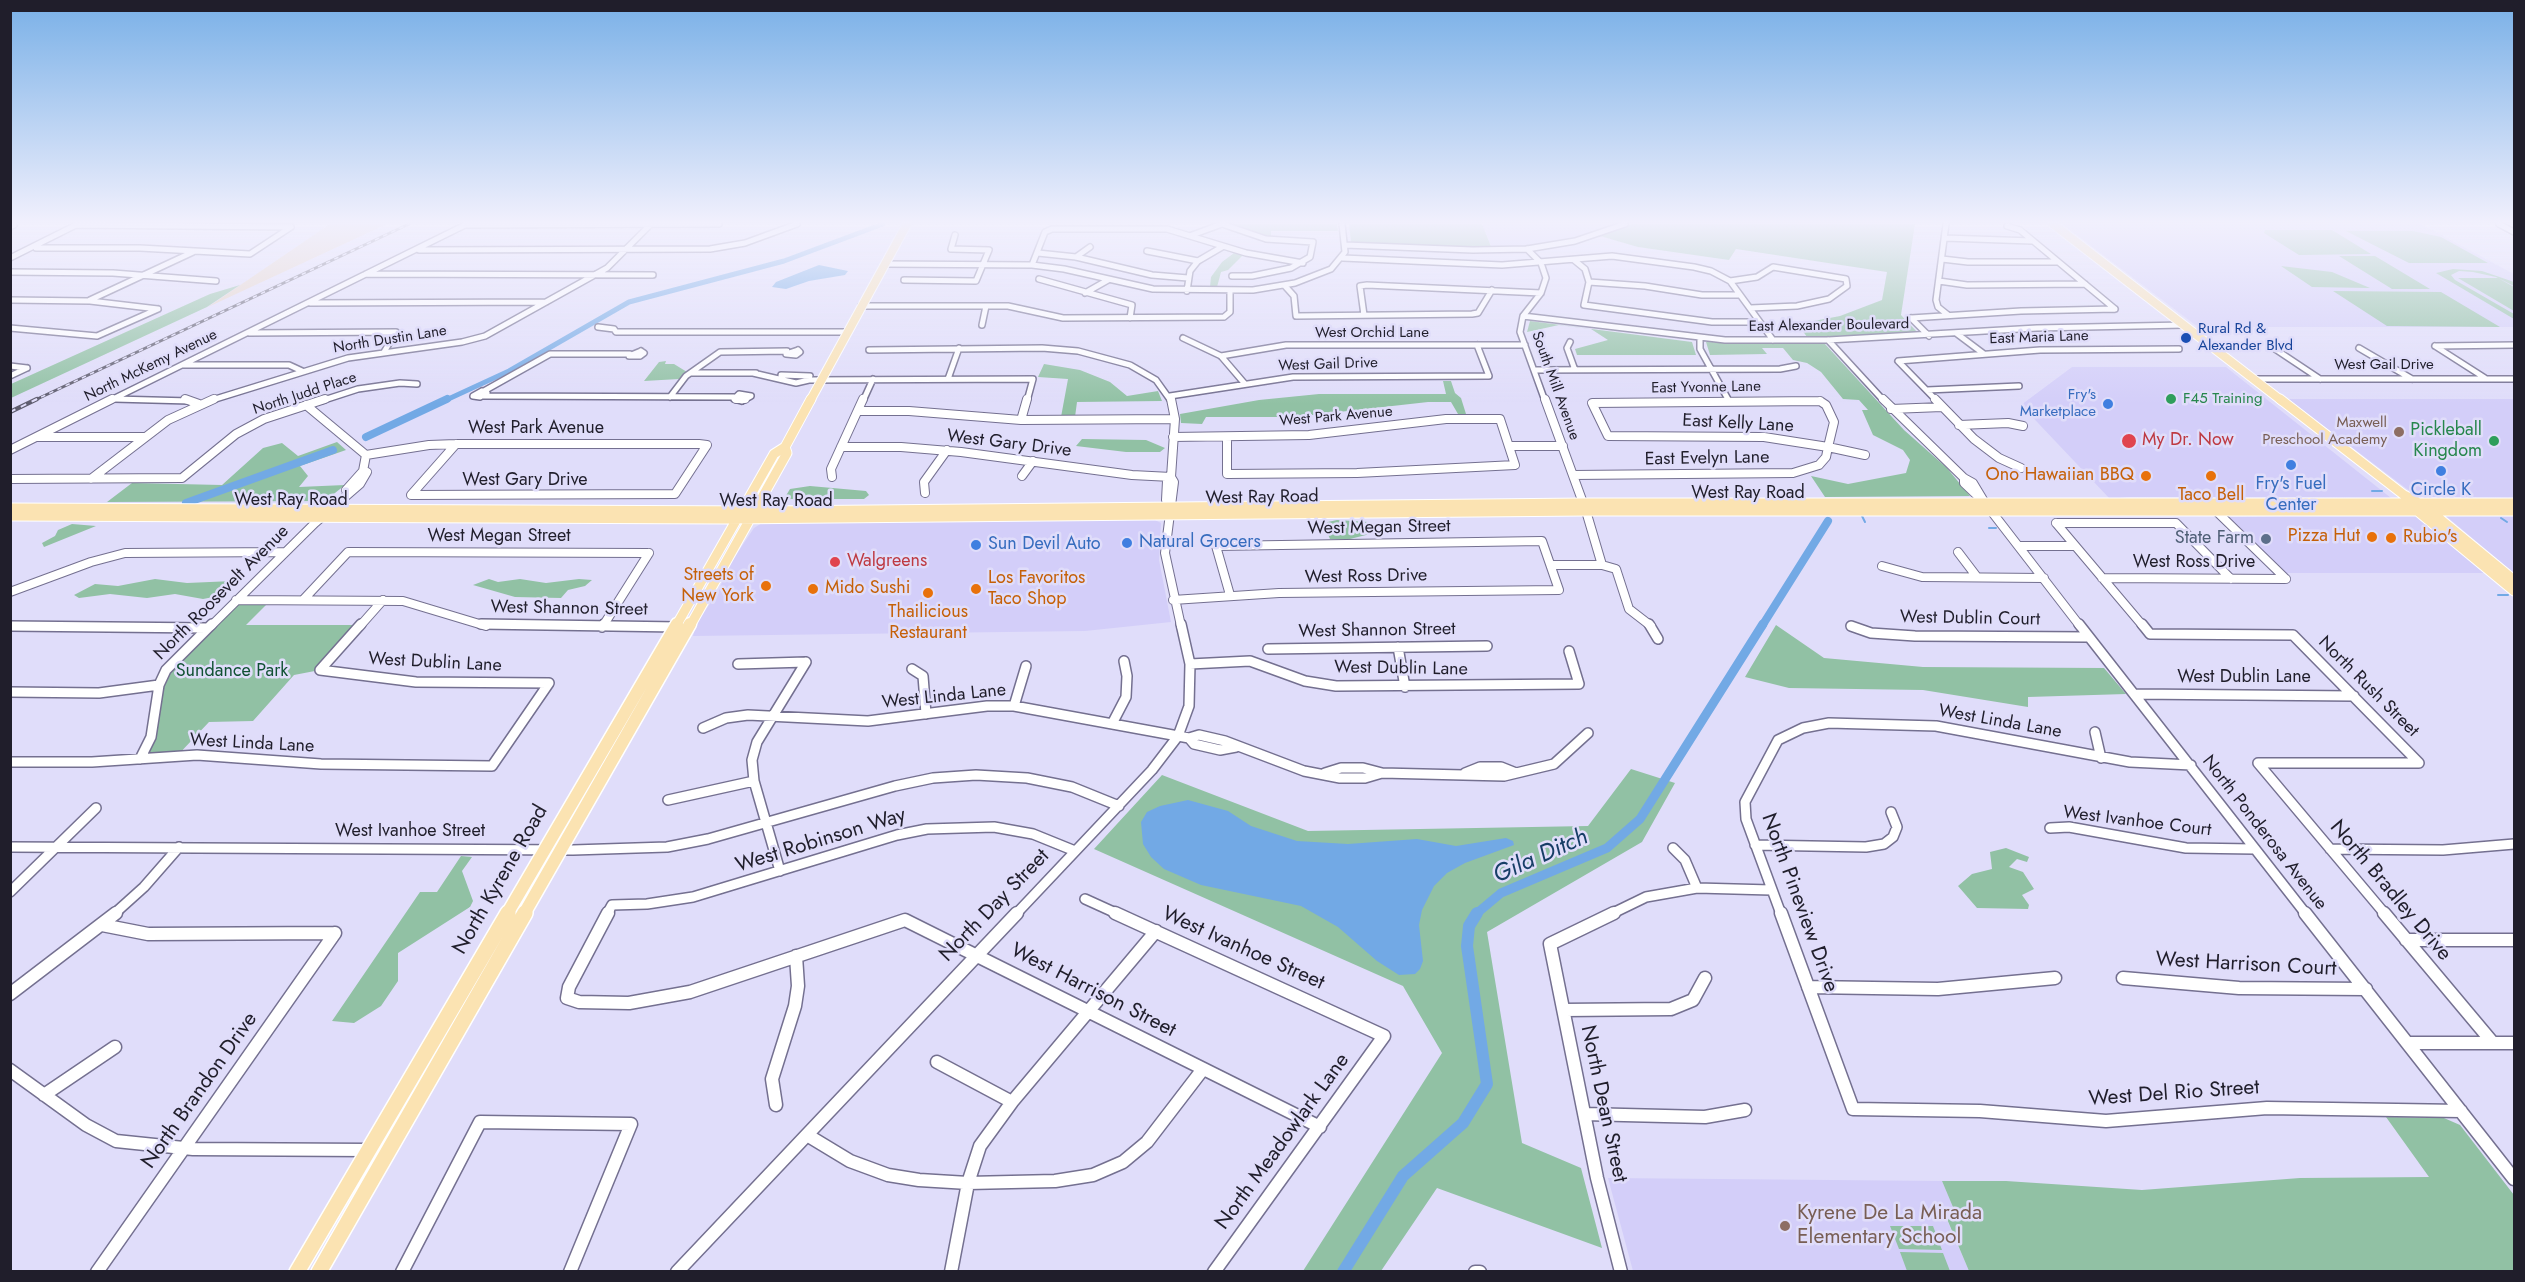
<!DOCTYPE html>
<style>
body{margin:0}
#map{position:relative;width:2525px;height:1282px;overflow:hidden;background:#e0ddfa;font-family:Jost,sans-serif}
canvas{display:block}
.frame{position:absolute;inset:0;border:12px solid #201e2b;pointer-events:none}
</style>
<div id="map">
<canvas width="2525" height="1282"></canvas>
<div class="frame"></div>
</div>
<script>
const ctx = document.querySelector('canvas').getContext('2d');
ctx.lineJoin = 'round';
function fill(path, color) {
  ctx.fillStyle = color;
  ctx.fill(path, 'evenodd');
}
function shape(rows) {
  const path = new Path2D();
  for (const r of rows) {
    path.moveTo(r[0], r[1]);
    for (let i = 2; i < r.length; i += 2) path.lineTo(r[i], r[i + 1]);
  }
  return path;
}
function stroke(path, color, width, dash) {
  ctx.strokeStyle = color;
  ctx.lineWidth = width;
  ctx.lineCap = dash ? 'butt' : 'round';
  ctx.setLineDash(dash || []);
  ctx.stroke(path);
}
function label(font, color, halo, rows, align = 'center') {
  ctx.font = font + ' Jost,sans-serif';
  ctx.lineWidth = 5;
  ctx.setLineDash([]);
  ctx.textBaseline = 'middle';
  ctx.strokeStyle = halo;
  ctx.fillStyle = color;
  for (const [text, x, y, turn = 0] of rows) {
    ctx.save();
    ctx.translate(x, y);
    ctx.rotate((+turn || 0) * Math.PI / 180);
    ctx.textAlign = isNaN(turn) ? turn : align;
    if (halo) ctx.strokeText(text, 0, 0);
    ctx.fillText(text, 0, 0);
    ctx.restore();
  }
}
const built = shape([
 [1482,224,1618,224,1578,238,1528,247,1492,249],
 [2062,224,2421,224,2514,274,2514,327,2198,327],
 [2072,367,2226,367,2391,498,2129,497,2110,499,2021,405],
 [2288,399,2514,399,2514,498,2426,497,2415,495],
 [2411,514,2423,519,2484,573,2286,573,2229,517],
 [2464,514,2514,516,2514,573,2446,516],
 [1078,519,1155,520,1161,523,1159,560,1171,622,1085,631,693,636,695,626,719,590,728,567,754,528,762,523],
 [1608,1178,1942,1181,1958,1219,1947,1220,1969,1271,1633,1271]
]);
const industrial = shape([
 [330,224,387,224,208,307]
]);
const green = shape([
 [1232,224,1337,224,1338,231,1271,231,1271,237],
 [1349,224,1482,224,1492,249,1353,243,1351,242],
 [1631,224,1915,224,1901,315,1918,333,1807,337,1798,324,1840,316,1882,300,1887,272,1736,249,1729,260,1638,247,1600,236],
 [2265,230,2332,230,2371,254,2299,255,2264,233],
 [2346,231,2413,231,2441,237,2488,263,2409,263],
 [1234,253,1243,255,1228,270,1221,272,1217,287,1210,287,1211,277,1222,262],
 [2339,256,2375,256,2430,289,2392,289],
 [2281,266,2332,272,2370,288,2312,287],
 [2453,269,2482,271,2514,282,2514,286,2496,277,2473,272,2459,271,2451,275,2455,280,2514,314,2514,319,2436,273],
 [2458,278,2498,278,2514,287,2514,311],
 [240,285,207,307,11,398,11,384,210,294],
 [2333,291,2441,292,2500,327,2387,326],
 [1530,321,1692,342,1696,355,1577,355,1575,349,1608,340,1591,329,1559,325,1527,332],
 [1706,342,1825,344,1904,430,1947,468,1970,496,1825,497,1811,476,1848,484,1906,473,1910,460,1903,450,1873,435,1862,410,1868,410,1859,400,1843,399,1821,372,1807,363,1793,360,1783,348,1762,348,1767,354,1710,355],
 [666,361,665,364,674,364,687,372,679,379,644,381,659,362],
 [1044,364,1080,370,1110,382,1127,396,1158,391,1162,401,1077,402,1075,417,1061,417,1068,379,1038,377],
 [1443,381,1451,381,1455,393,1461,398,1466,414,1458,414,1451,402,1428,402,1294,417,1206,417,1202,424,1181,423,1180,414,1259,400,1319,394,1446,394],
 [1082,439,1146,440,1165,448,1160,452,1126,452,1076,446],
 [337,442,346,450,300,466,308,476,299,487,345,485,325,501,107,502,132,483,222,485,263,448,282,443,298,456],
 [810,486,866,491,869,495,864,499,784,499,790,489],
 [1337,520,1368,522,1370,534,1350,539,1330,539,1323,523],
 [72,524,96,526,44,547,42,543,55,536,58,530],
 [155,579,187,583,233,581,232,587,219,596,203,599,175,594,147,598,110,594,79,598,74,595,95,584,118,586],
 [489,579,498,582,520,579,546,583,579,579,592,580,585,586,568,590,561,598,515,597,473,585],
 [236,600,271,600,246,625,361,625,320,670,294,675,253,721,209,722,176,757,140,759,166,670],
 [1776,625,1824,658,1923,667,2104,668,2126,694,2028,697,2028,707,1923,690,1789,688,1745,677],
 [1631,769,1675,783,1642,842,1487,932,1522,1143,1581,1168,1602,1248,1437,1188,1381,1271,1303,1271,1442,1053,1403,986,1094,849,1162,775,1308,831,1588,826],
 [2006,848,2029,857,2027,862,2017,859,2009,867,2023,872,2034,889,2022,895,2029,905,2028,909,1977,908,1958,886,1972,874,1992,869,1990,852],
 [461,856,472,857,462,871,473,901,470,907,398,953,398,981,381,1006,354,1023,332,1021,420,892,437,892],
 [2386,1117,2444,1118,2460,1125,2514,1195,2514,1271,1969,1271,1947,1219,1958,1219,1942,1181,2006,1181,2142,1190,2300,1178,2429,1177],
 [1890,1226,1933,1226,1942,1250,1899,1249],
 [1900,1252,1943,1253,1950,1271,1907,1271]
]);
const water = shape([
 [819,265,848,271,845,275,809,281,786,289,772,287,776,282],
 [1188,800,1228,811,1251,826,1297,841,1348,844,1417,839,1456,846,1506,838,1513,841,1514,845,1465,863,1447,873,1434,886,1422,910,1419,925,1423,961,1420,969,1415,974,1399,975,1377,961,1338,927,1301,906,1201,885,1164,869,1151,857,1143,844,1141,822,1147,812,1160,806]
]);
const stream = shape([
 [2372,491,2382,491],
 [1862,516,1865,522],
 [2501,518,2507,522],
 [1989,528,1996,528],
 [2498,595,2508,595]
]);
const canalFar3 = shape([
 [444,401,509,371,629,302,784,261,883,224]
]);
const canalFar2 = shape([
 [366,437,447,399],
 [186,503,333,450],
 [1762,626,1828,521]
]);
const canalFar1 = shape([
 [1476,914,1501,893,1607,848,1640,819,1763,624]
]);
const canal = shape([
 [1343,1272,1403,1176,1463,1123,1487,1084,1467,946,1469,926,1477,913]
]);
const minorFar3 = shape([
 [1222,224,1266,239,1313,242,1310,257,1291,268,1252,276,1232,276],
 [1946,224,1936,300,1938,307,1948,315],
 [2499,224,2514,232],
 [2007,226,2020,230,2115,309],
 [10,227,14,225],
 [1192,235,1222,224],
 [1945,238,2032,241],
 [1345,245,1473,250,1527,249,1575,241,1625,224],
 [36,248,140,248,250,254,291,227],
 [1527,249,1541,263,1546,278,1541,293,1523,316,1520,332,1545,401],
 [419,250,710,249,745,243,797,224],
 [1147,251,1198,261],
 [1038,253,1076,257,1152,275,1188,278],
 [1076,257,1090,247],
 [10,258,76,225,291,227],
 [1343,258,1502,265,1612,256,1694,267,1711,271,1730,281,1757,277,1773,267,1846,279,1847,286,1829,299,1797,306,1750,308],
 [1942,259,1968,262,2058,262],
 [1574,260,1585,269,1589,282,1584,305,1712,322,1759,322],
 [885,264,1032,265,1064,269,1153,289,1253,290,1295,283,1331,269,1345,252,1342,224],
 [1032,265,1045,232,1052,229,1167,229,1246,253,1303,263],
 [10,272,113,273,216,281],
 [366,274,653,275],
 [1039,279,1132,305,1130,318],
 [904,280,976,281,989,250,951,249,955,235],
 [1730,281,1773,340],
 [1939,281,1967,285,2085,284],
 [1589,282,1645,286,1702,295,1740,295],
 [1285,286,1294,296,1296,316,1472,314,1478,313,1492,290],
 [1187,291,1190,271,1198,261,1222,247],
 [1085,293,1108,280],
 [10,300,90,301,158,309],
 [90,300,193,252],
 [310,303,546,302],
 [861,306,1008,306,1063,318,1224,317,1230,312,1230,291],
 [1364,315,1360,286,1367,285,1541,293],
 [1523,316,1725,340,1828,340,2037,328,2184,325],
 [1911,318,2021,311,2115,309],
 [1911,318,1929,336],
 [982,325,986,306],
 [598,327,614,329,616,332,847,332],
 [10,328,97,336,158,309],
 [249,333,396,332,384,352],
 [1956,333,1984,354],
 [1183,338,1221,356,1245,384],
 [1700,338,1700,349,1729,401],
 [1828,340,1884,401],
 [1570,342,1567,348,1575,370],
 [2435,346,2514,345],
 [2435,346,2485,378],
 [2359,348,2412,379],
 [2275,349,2320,379],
 [798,350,800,352,796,355,786,354,798,350],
 [869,350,1042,348,1078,351,1130,365,1156,380,1171,401],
 [641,351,644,353,640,356,629,356,641,351],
 [1221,356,1286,345,1525,345],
 [184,365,289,365,302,371],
 [10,366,27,368],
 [1534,370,1780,369,1796,366],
 [691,373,756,373],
 [753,373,796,383,809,380,1033,379,1027,401],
 [781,375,810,376],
 [10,376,27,368],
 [948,379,959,348],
 [2254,379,2514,379],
 [1927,390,2019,386],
 [482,391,487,393,480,397,473,396,482,391],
 [484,391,550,354,630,354],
 [483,396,734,397],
 [1170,396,1293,377,1489,376,1477,345],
 [670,397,686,376,720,352,787,351],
 [114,399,190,401],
 [109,401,465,225,719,224],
 [209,401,348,358,462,342,485,336,607,268,650,225],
 [321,401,358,389,400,383,417,384],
 [742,401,734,399,739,394,751,396,742,401],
 [863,401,873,379],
 [1937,401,1898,361,2040,350,2179,349]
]);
const minorFar2 = shape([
 [185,399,199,404],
 [736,399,745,399],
 [1171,399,1175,419,1171,477,1174,482,1165,553,1181,626],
 [1545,399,1586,511,1602,565],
 [1883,399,1964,478,1973,483,1985,503,2080,626],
 [1935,399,1974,439,1999,458,2021,468],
 [1820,401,1826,405,1834,422,1828,447,1764,437,1608,436,1592,403,1820,401],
 [306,405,366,455],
 [1891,409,1942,407],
 [859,411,909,411,1021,420,1175,419],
 [1021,420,1027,399],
 [1959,425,2008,423,2023,426],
 [38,437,145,437],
 [1173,437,1309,435,1446,419,1500,419,1515,465,1357,473,1227,474,1227,437],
 [456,444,699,444,707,445,675,494,411,495,456,444],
 [1511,446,1563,446],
 [841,447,901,447,961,452,1132,475,1171,477],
 [1828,447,1865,455],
 [10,450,112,399],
 [366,455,429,445,456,444],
 [1573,475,1793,473,1819,465,1826,457,1828,447],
 [1022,476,1033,461],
 [832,477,831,469,863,399],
 [1964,478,1964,483,1985,503],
 [10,479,182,478,236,434,264,419,325,399],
 [91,479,168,420,214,399],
 [346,490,363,471],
 [925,493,924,482,947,450],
 [1170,507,1166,500,1167,481,1171,477],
 [2213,508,2286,579],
 [2056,523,2143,626],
 [2056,523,2176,523,2231,579],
 [2020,546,2075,546],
 [1958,552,1977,577],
 [1551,565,1602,565,1616,569,1629,609,1651,626],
 [1882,566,1922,577,2044,578],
 [2102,578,2286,579],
 [10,592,91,562,125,553,285,552],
 [236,600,403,601,486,626],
 [303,600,348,552,649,553],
 [1173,600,1279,593,1559,590,1542,541,1216,546,1230,595],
 [211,626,315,523,360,484,367,472,363,471,366,455],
 [360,626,383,600],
 [603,626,649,553]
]);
const minorFar1 = shape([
 [481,624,678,627],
 [1649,624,1658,639],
 [2079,624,2306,914],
 [2142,624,2150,634,2293,635,2419,763],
 [10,626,207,628],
 [1851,626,1871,633,1915,636,2089,637],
 [602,627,604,624],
 [1398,647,1405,687],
 [1268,649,1487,646],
 [738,664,806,662],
 [1190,664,1250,661,1305,681,1336,686,1579,684,1569,651],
 [912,669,923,676,926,714],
 [320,670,416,682,549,683],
 [320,670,361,624],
 [10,692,99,693,159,685],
 [2135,694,2354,696],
 [1014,706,1026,666],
 [1113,722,1126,697,1127,676,1124,661],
 [703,728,726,718,748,715,868,721,987,706,1014,706,1189,738,1199,735,1225,741,1304,771,1340,778,1365,778,1382,773],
 [2095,732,2101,758],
 [1189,738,1194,744,1220,750,1236,747],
 [140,759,151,737,159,685,166,670,212,624],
 [10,762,92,762,197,755,321,764,492,766,549,683],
 [2258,763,2385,914],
 [2258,763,2419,763],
 [1325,773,1341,768,1363,768,1382,773,1504,776,1554,764,1588,733],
 [1465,773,1480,767,1501,767,1516,773],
 [668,800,754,781],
 [2050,828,2069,827,2186,848,2255,849],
 [1755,845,1866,847,1884,844,1893,837,1897,827,1891,812],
 [10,847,573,850,667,847,708,839,895,786,933,778,976,775,1027,778,1072,787,1119,806],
 [1673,848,1685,860,1697,888],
 [2330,849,2443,850,2514,844],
 [780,871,754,781,752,760,757,742,806,662],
 [10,892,96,808],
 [1085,899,1118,914],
 [114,914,144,887,179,847],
 [607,914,612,905,647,904,693,897,897,835,927,829,994,827,1033,834,1075,851],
 [1016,914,1152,770,1178,736,1189,706,1190,664,1181,624],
 [1611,914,1646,897,1697,888,1771,890],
 [1781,914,1746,819,1745,802,1778,740,1803,728,1829,723,1936,726,2130,762,2191,765]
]);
const minor = shape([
 [608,913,569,987,567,998,579,1002,629,1003,690,992,905,920,1320,1127],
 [1115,913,1384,1036,1214,1272],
 [1614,913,1550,944,1597,1178,1621,1272],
 [1781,913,1853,1109,1980,1111,2106,1121,2267,1108,2461,1111],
 [2305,913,2514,1179],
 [2384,913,2493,1043],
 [102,925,148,934,335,933],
 [2406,940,2514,940],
 [2123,978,2239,988,2366,989],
 [1808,987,1938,989,2055,978],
 [10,994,116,913],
 [1564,1010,1671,1009,1693,1000,1705,978],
 [2409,1043,2514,1043],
 [937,1062,1012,1102],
 [10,1070,86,1125,116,1141,193,1149,369,1150],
 [44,1095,115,1047],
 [776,1105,772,1079,795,1006,798,986,796,956],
 [1584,1114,1705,1117,1745,1110],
 [807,1135,850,1161,888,1175,919,1180,968,1183,1055,1181,1093,1175,1123,1162,1147,1142,1203,1069],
 [97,1272,335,933],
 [402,1272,480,1122,631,1124,570,1272],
 [677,1272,1017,913],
 [951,1272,968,1183,980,1146,1012,1102,1156,931],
 [1475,1272,1480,1272]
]);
const majorFar3 = shape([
 [2053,224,2282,401],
 [810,401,907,224]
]);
const majorFar2 = shape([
 [2280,399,2404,495,2416,501],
 [10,508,769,511,1583,503,2514,503],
 [2415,509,2514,591],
 [2429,510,2514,580],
 [10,516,726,519,1586,511,2514,511],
 [676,626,774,454,785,447,811,399],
 [690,626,787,453,785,447]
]);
const majorFar1 = shape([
 [507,914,677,624],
 [524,914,690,624]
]);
const major = shape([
 [297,1272,508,913],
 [319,1272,525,913]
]);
const railFar1 = shape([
 [33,401,409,224]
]);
const rail = shape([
 [10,412,37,399]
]);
const markers = [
 [2186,338,6,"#1a4fb4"],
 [2171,399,6,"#2e9e5b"],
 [2108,404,6,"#3f7fe0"],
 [2399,432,6,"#8d6e63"],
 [2129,441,8,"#e0444e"],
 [2494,441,6,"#2e9e5b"],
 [2291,465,6,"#3f7fe0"],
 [2441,471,6,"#3f7fe0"],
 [2146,476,6,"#e8710a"],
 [2211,476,6,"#e8710a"],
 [2372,537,6,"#e8710a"],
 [2391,538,6,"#e8710a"],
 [2266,539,6,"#5c6f8a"],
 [1127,543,6,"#3f7fe0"],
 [976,545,6,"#3f7fe0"],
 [835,562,6,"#e0444e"],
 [766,586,6,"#e8710a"],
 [813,589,6,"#e8710a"],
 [976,589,6,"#e8710a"],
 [928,593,6,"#e8710a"],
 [1785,1226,6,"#8d6e63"]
];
const farStreetnames = [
 ["East Alexander Boulevard",1829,326,-1],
 ["West Orchid Lane",1372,333],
 ["East Maria Lane",2039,338,-2],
 ["North Dustin Lane",390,340,-9],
 ["West Gail Drive",1328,365,-2],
 ["West Gail Drive",2384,365],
 ["North McKemy Avenue",151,366,-26],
 ["South Mill Avenue",1555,386,70],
 ["East Yvonne Lane",1706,388,-1],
 ["North Judd Place",305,394,-18],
 ["West Park Avenue",1336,417,-5]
];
const farTransitnames = [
 ["Rural Rd &",2198,329],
 ["Alexander Blvd",2198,346]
];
const farShopnames = [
 ["Fry's",2096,395],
 ["Marketplace",2096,412]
];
const farLeisurenames = [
 ["F45 Training",2183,399]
];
const farEducationnames = [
 ["Maxwell",2387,423],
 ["Preschool Academy",2387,440]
];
const streetNames = [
 ["East Kelly Lane",1738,424,3],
 ["West Park Avenue",536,429],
 ["West Gary Drive",1009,444,7],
 ["East Evelyn Lane",1707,459,-1],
 ["West Gary Drive",525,481],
 ["West Ray Road",1748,494],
 ["West Ray Road",1262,498,-1],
 ["West Ray Road",291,501],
 ["West Ray Road",776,502],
 ["West Megan Street",1379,528,-1],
 ["West Megan Street",499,537],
 ["West Ross Drive",2194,563],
 ["West Ross Drive",1366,577,-1],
 ["North Roosevelt Avenue",222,593,-45],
 ["West Shannon Street",569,609,1],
 ["West Dublin Court",1970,619,1],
 ["West Shannon Street",1377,631,-1],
 ["West Dublin Lane",435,663,3],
 ["West Dublin Lane",1401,669,1],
 ["West Dublin Lane",2244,678],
 ["North Rush Street",2368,687,45],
 ["West Linda Lane",944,697,-6],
 ["West Linda Lane",2000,722,10],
 ["West Linda Lane",252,744,3],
 ["West Ivanhoe Court",2137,822,7],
 ["West Ivanhoe Street",410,832],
 ["North Ponderosa Avenue",2264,833,52]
];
const leisureNames = [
 ["Pickleball",2482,431],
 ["Kingdom",2482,452]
];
const healthNames = [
 ["My Dr. Now",2142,441],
 ["Walgreens",847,562]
];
const foodNames = [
 ["Ono Hawaiian BBQ",2134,476],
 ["Taco Bell",2211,496,"center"],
 ["Pizza Hut",2360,537],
 ["Rubio's",2403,538,"left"],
 ["Streets of",754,576],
 ["New York",754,597],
 ["Los Favoritos",988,579,"left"],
 ["Taco Shop",988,600,"left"],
 ["Mido Sushi",825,589,"left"],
 ["Thailicious",928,613,"center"],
 ["Restaurant",928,634,"center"]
];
const shopNames = [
 ["Fry's Fuel",2291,485],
 ["Center",2291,506],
 ["Circle K",2441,491],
 ["Natural Grocers",1139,543,"left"],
 ["Sun Devil Auto",988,545,"left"]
];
const serviceNames = [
 ["State Farm",2254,539]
];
const parkNames = [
 ["Sundance Park",232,672]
];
const nearStreetnames = [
 ["West Robinson Way",821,841,-17],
 ["North Kyrene Road",501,880,-60],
 ["North Bradley Drive",2390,891,50],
 ["North Pineview Drive",1799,903,70],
 ["North Day Street",995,906,-46],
 ["West Ivanhoe Street",1243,949,24],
 ["West Harrison Court",2246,965,3],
 ["West Harrison Street",1093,991,27],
 ["North Brandon Drive",200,1091,-55],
 ["West Del Rio Street",2174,1094,-4],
 ["North Dean Street",1603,1104,78],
 ["North Meadowlark Lane",1283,1142,-54]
];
const nearEducationnames = [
 ["Kyrene De La Mirada",1797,1214],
 ["Elementary School",1797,1238]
];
const nearWaternames = [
 ["Gila Ditch",1541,857,-24]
];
fill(built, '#d3cef9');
fill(industrial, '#e6d3c4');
fill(green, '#91c1a4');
fill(water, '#72a9e5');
stroke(stream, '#72a9e5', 2);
stroke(canalFar3, '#72a9e5', 5);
stroke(canalFar2, '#72a9e5', 8);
stroke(canalFar1, '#72a9e5', 9);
stroke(canal, '#72a9e5', 12);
stroke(minorFar3, '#747090', 8);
stroke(minorFar2, '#747090', 10);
stroke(minorFar1, '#747090', 12);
stroke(minor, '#747090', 15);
stroke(majorFar3, '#fff', 10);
stroke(majorFar2, '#fff', 11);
stroke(majorFar1, '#fff', 15);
stroke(major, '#fff', 18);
stroke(minorFar3, '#fff', 5);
stroke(minorFar2, '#fff', 8);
stroke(minorFar1, '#fff', 9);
stroke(minor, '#fff', 12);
stroke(majorFar3, '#fbe3b2', 8);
stroke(majorFar2, '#fbe3b2', 9);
stroke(majorFar1, '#fbe3b2', 12);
stroke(major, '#fbe3b2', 15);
stroke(railFar1, '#5f5d6f', 3);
stroke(rail, '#5f5d6f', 4.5);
stroke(railFar1, '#e0ddfa', 1.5, [4.5]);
stroke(rail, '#e0ddfa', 2, [6]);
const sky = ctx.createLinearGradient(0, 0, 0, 404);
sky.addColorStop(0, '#79b0e7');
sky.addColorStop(0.55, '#f1f0fd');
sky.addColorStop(1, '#f1f0fd00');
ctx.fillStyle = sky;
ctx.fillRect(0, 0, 2525, 404);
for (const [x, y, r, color] of markers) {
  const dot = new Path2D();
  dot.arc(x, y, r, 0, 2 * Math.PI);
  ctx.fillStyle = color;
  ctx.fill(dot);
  stroke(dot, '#e0ddfa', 2);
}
label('15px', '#201e2b', '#e0ddfa', farStreetnames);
label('15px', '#164399', '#e0ddfa', farTransitnames, 'left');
label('15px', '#366cbe', '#e0ddfa', farShopnames, 'right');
label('15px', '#27864d', '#e0ddfa', farLeisurenames, 'left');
label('15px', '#785e54', '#e0ddfa', farEducationnames, 'right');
label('18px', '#201e2b', '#e0ddfa', streetNames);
label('18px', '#27864d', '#e0ddfa', leisureNames, 'right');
label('18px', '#be3a42', '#e0ddfa', healthNames, 'left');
label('18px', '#c56008', '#e0ddfa', foodNames, 'right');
label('18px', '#366cbe', '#e0ddfa', shopNames);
label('18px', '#4e5e75', '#e0ddfa', serviceNames, 'right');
label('18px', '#105133', '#e0ddfa', parkNames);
label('21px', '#201e2b', '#e0ddfa', nearStreetnames);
label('21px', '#785e54', '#e0ddfa', nearEducationnames, 'left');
label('italic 24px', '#173e66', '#e0ddfa', nearWaternames);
</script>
